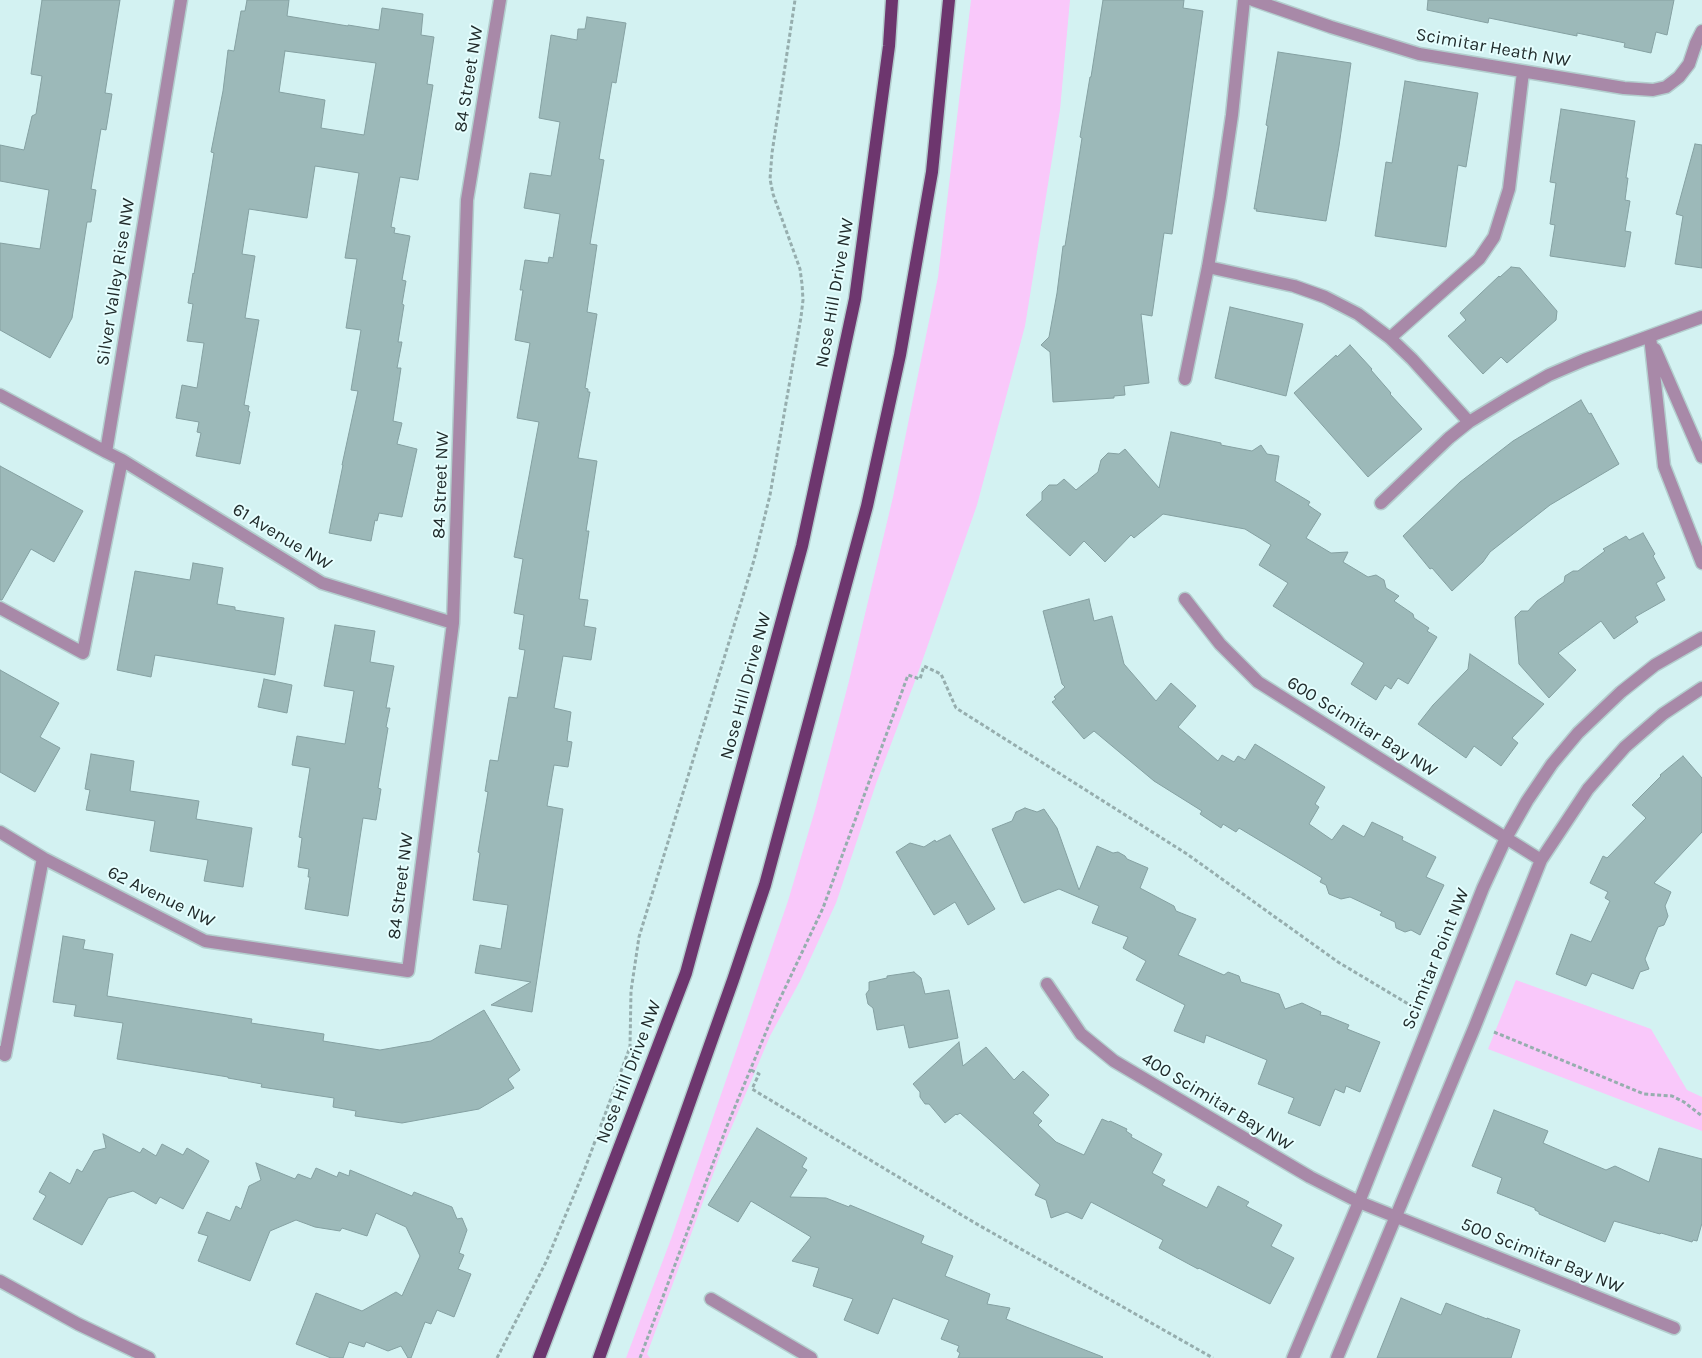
<!DOCTYPE html>
<style>
body{margin:0}
canvas{display:block;background:#d3f2f2}
</style>
<canvas width="1702" height="1358"></canvas>
<script>
const ctx = document.querySelector('canvas').getContext('2d');
ctx.lineJoin = 'round';
function fill(path, color) {
  ctx.fillStyle = color;
  ctx.fill(path, 'evenodd');
}
function shape(rows) {
  const path = new Path2D();
  for (const r of rows) {
    path.moveTo(r[0], r[1]);
    for (let i = 2; i < r.length; i += 2) path.lineTo(r[i], r[i + 1]);
  }
  return path;
}
function stroke(path, color, width, dash) {
  ctx.strokeStyle = color;
  ctx.lineWidth = width;
  ctx.lineCap = dash ? 'butt' : 'round';
  ctx.setLineDash(dash || []);
  ctx.stroke(path);
}
function label(font, color, halo, rows, align = 'center') {
  ctx.font = font + ' Karla,sans-serif';
  ctx.lineWidth = 4;
  ctx.setLineDash([]);
  ctx.textBaseline = 'middle';
  ctx.strokeStyle = halo;
  ctx.fillStyle = color;
  for (const [text, x, y, turn = 0] of rows) {
    ctx.save();
    ctx.translate(x, y);
    ctx.rotate((+turn || 0) * Math.PI / 180);
    ctx.textAlign = isNaN(turn) ? turn : align;
    if (halo) ctx.strokeText(text, 0, 0);
    ctx.fillText(text, 0, 0);
    ctx.restore();
  }
}
const green = shape([
 [971,0,1070,0,1060,110,1025,326,977,505,918,673,877,781,836,903,800,981,770,1036,722,1150,647,1354,650,1358,626,1358,671,1239,788,901,815,810,849,681,893,497,938,277],
 [1516,980,1651,1029,1687,1090,1702,1097,1702,1131,1488,1049]
]);
const building = shape([
 [42,0,120,0,105,93,112,94,106,130,101,129,91,189,96,190,91,222,87,222,72,318,50,358,0,330,0,243,40,249,49,190,0,181,0,145,24,150,32,116,36,114,42,76,31,74,42,0],
 [247,0,289,0,287,16,348,26,348,25,379,30,382,8,423,14,421,35,434,37,427,84,433,85,418,180,400,177,391,227,395,228,394,233,410,236,402,280,406,281,402,304,404,305,398,342,402,342,397,368,401,368,393,421,402,423,397,444,417,449,402,517,379,513,377,521,375,520,371,541,329,533,343,465,342,465,358,391,351,390,361,330,346,328,357,259,345,258,359,173,315,166,307,218,249,209,242,254,255,256,245,318,259,320,244,405,249,406,248,411,250,412,240,464,196,456,201,433,197,432,199,422,176,418,182,385,197,388,204,343,187,341,193,304,188,303,193,273,194,274,214,153,211,152,223,91,228,50,234,51,241,11,245,11,247,0],
 [285,51,376,63,364,135,321,128,325,100,279,92,285,51],
 [1103,0,1184,0,1183,8,1203,11,1172,234,1164,233,1152,316,1141,314,1149,383,1124,386,1125,395,1114,396,1114,398,1053,402,1050,352,1041,345,1049,337,1057,293,1063,246,1065,246,1082,138,1080,137,1090,77,1091,77,1103,0],
 [1428,0,1674,0,1667,35,1656,32,1651,53,1624,47,1625,43,1577,33,1577,36,1489,18,1488,23,1427,10,1428,0],
 [587,17,626,23,616,83,612,82,599,159,604,160,590,244,597,245,587,312,597,314,585,388,588,389,588,392,590,392,578,458,597,461,586,531,589,531,579,599,588,600,584,626,596,628,591,660,563,656,554,708,571,712,567,741,572,742,568,767,554,765,547,806,563,809,532,1012,491,1005,531,982,475,973,480,945,501,949,508,905,473,900,480,853,478,852,488,792,485,791,490,760,498,761,509,697,517,698,525,650,519,649,524,615,514,613,523,559,514,557,539,422,517,418,530,343,515,340,523,290,520,290,525,260,548,263,549,257,553,258,560,214,524,208,530,173,551,176,560,122,539,118,551,35,577,40,578,29,585,29,587,17],
 [1278,52,1351,63,1339,146,1326,221,1256,211,1257,209,1254,209,1268,126,1266,125,1278,52],
 [1405,81,1478,93,1466,167,1458,165,1446,247,1375,236,1386,162,1392,163,1405,81],
 [1561,109,1635,121,1626,178,1628,178,1625,200,1630,201,1625,231,1631,232,1625,267,1550,256,1555,225,1550,224,1556,183,1550,182,1561,109],
 [1695,144,1702,145,1702,268,1675,264,1683,216,1676,214,1695,144],
 [1511,267,1520,268,1557,311,1556,320,1507,363,1501,357,1483,374,1448,336,1466,320,1460,313,1499,276,1500,277,1511,267],
 [1230,307,1303,324,1286,396,1215,378,1230,307],
 [1350,345,1372,369,1371,370,1391,393,1390,394,1422,429,1368,477,1294,393,1336,355,1337,357,1350,345],
 [1581,400,1589,414,1591,413,1619,464,1550,505,1490,552,1483,562,1452,591,1432,568,1430,569,1403,536,1460,482,1513,441,1581,400],
 [1171,432,1221,443,1221,445,1252,451,1261,445,1267,454,1279,456,1275,481,1310,502,1308,505,1321,514,1306,538,1331,553,1348,552,1343,562,1368,577,1376,575,1384,580,1386,588,1399,596,1394,601,1413,614,1414,618,1429,628,1427,631,1437,637,1408,684,1398,678,1391,689,1385,685,1376,700,1351,684,1364,663,1273,606,1288,583,1259,565,1271,545,1245,529,1163,514,1134,538,1131,535,1105,562,1084,541,1070,556,1026,515,1042,500,1042,492,1049,485,1057,485,1064,479,1076,490,1098,472,1101,460,1108,453,1119,454,1125,449,1159,488,1171,432],
 [0,466,83,511,54,562,31,549,2,600,0,600,0,466],
 [1643,533,1655,554,1653,556,1665,578,1656,583,1665,600,1635,617,1638,622,1614,639,1601,621,1558,653,1576,670,1549,698,1519,664,1515,617,1521,611,1528,611,1537,601,1564,582,1565,576,1573,571,1578,571,1605,551,1603,549,1626,536,1629,540,1643,533],
 [193,563,223,568,217,604,235,607,235,610,284,618,275,675,155,655,151,677,117,670,135,571,190,580,193,563],
 [1089,599,1094,621,1112,616,1124,664,1156,701,1171,683,1196,706,1178,727,1218,761,1222,755,1234,762,1238,756,1245,760,1255,744,1325,787,1315,804,1319,807,1309,824,1332,840,1343,825,1364,837,1372,822,1403,837,1402,840,1436,857,1426,877,1444,885,1420,935,1411,930,1405,932,1396,928,1395,922,1380,915,1382,912,1350,897,1341,899,1329,894,1326,885,1320,882,1322,878,1239,828,1236,832,1223,824,1221,828,1200,814,1202,811,1154,781,1094,731,1084,739,1052,702,1056,699,1054,697,1065,687,1062,684,1043,611,1089,599],
 [335,625,375,631,370,662,394,666,386,708,390,708,386,727,388,728,378,788,381,789,376,820,363,818,348,916,305,909,310,877,308,877,309,869,298,867,302,838,299,837,310,768,292,765,297,736,345,744,354,691,324,686,335,625],
 [1470,654,1544,704,1512,738,1518,743,1501,766,1474,746,1466,758,1418,724,1433,705,1468,669,1470,654],
 [0,670,59,703,40,737,60,748,35,792,0,772,0,670],
 [264,679,292,685,287,713,258,707,264,679],
 [91,754,134,761,130,791,199,801,196,819,252,828,243,887,204,881,208,860,150,851,155,821,86,810,90,790,85,789,91,754],
 [1683,756,1702,778,1702,832,1654,883,1671,892,1665,906,1668,916,1664,925,1658,927,1645,959,1649,969,1640,972,1633,989,1592,973,1586,986,1556,974,1571,934,1591,942,1610,901,1605,898,1608,892,1590,883,1603,856,1607,858,1646,818,1632,805,1661,776,1660,775,1683,756],
 [1025,808,1037,812,1044,809,1057,828,1079,890,1097,846,1113,853,1118,852,1125,856,1127,859,1148,868,1140,888,1174,906,1176,911,1196,919,1178,955,1224,975,1228,972,1239,976,1241,982,1279,994,1285,1009,1302,1003,1321,1012,1320,1015,1327,1016,1349,1025,1347,1029,1380,1042,1360,1092,1346,1086,1344,1093,1335,1089,1320,1126,1288,1113,1294,1098,1258,1084,1267,1060,1206,1035,1204,1043,1174,1031,1185,1005,1136,980,1146,961,1123,948,1128,937,1092,923,1099,906,1059,889,1024,903,1023,901,1022,901,992,829,1012,821,1016,812,1025,808],
 [950,835,995,909,968,925,955,902,934,915,896,852,910,843,924,847,935,840,936,842,950,835],
 [63,936,85,940,83,949,113,954,107,996,252,1019,251,1023,324,1034,323,1041,380,1050,431,1041,484,1010,520,1070,508,1079,514,1088,479,1109,402,1123,355,1116,356,1111,333,1107,334,1098,261,1087,262,1084,228,1078,228,1077,117,1059,123,1023,74,1016,76,1005,53,1002,63,936],
 [914,972,921,978,925,994,949,990,958,1038,909,1048,904,1025,877,1030,873,1008,868,1004,866,994,869,990,869,982,887,978,887,976,914,972],
 [959,1042,963,1066,986,1047,1014,1080,1023,1071,1049,1095,1033,1113,1042,1121,1038,1125,1056,1142,1084,1155,1102,1119,1109,1122,1110,1121,1127,1129,1126,1131,1132,1135,1131,1137,1162,1154,1152,1173,1165,1180,1162,1185,1207,1208,1218,1186,1249,1202,1246,1206,1282,1225,1271,1246,1294,1258,1270,1304,1199,1268,1198,1269,1159,1248,1163,1240,1091,1202,1082,1219,1067,1212,1051,1218,1046,1200,1035,1195,1040,1185,960,1113,957,1115,956,1114,945,1123,929,1104,925,1104,920,1097,920,1092,913,1084,959,1042],
 [1494,1110,1548,1131,1543,1143,1606,1170,1615,1166,1649,1182,1659,1148,1702,1159,1702,1223,1697,1241,1693,1240,1692,1242,1661,1233,1660,1234,1614,1221,1605,1242,1539,1214,1539,1212,1535,1210,1535,1208,1497,1193,1502,1178,1472,1166,1494,1110],
 [757,1128,807,1158,802,1167,807,1170,790,1197,826,1198,849,1207,850,1205,924,1236,921,1243,953,1256,945,1276,990,1294,987,1304,1010,1308,1006,1319,1103,1357,1102,1358,958,1358,960,1353,957,1351,959,1346,941,1339,949,1320,893,1298,878,1334,844,1320,853,1299,813,1286,819,1268,792,1261,811,1237,751,1201,738,1222,708,1205,757,1128],
 [103,1134,140,1153,143,1148,156,1156,162,1144,183,1155,187,1148,209,1161,183,1209,160,1197,156,1204,133,1191,108,1198,82,1245,33,1219,46,1196,39,1192,50,1172,70,1184,77,1169,82,1172,94,1151,106,1148,103,1134],
 [256,1163,295,1179,298,1174,311,1179,316,1168,337,1177,339,1172,349,1176,350,1170,412,1196,414,1192,452,1207,457,1219,462,1218,467,1230,459,1253,464,1255,458,1269,471,1274,454,1317,437,1310,431,1324,425,1322,411,1358,408,1358,401,1346,388,1351,366,1342,364,1347,349,1342,343,1358,331,1358,296,1344,316,1293,362,1311,396,1292,402,1296,420,1256,406,1227,376,1213,367,1236,342,1228,340,1231,315,1227,296,1220,270,1231,250,1281,198,1261,208,1236,198,1233,207,1212,230,1221,236,1206,241,1209,249,1186,261,1180,256,1163],
 [1401,1298,1441,1315,1446,1303,1487,1319,1487,1318,1520,1330,1511,1358,1377,1358,1401,1298]
]);
const path = shape([
 [1494,1032,1644,1094,1672,1096,1684,1102,1702,1116],
 [751,1070,759,1074,752,1089,975,1223,1213,1358],
 [497,1358,546,1262,584,1171,630,1047,631,991,639,937,754,560,770,495,801,317,803,300,802,284,800,269,773,194,770,179,772,153,795,0],
 [640,1358,727,1126,778,1003,823,908,908,675,920,679,924,666,941,674,956,708,1187,854,1338,962,1415,1008]
]);
const minor = shape([
 [1253,0,1331,27,1419,54,1624,88,1653,90,1666,87,1679,77,1689,64,1696,43,1702,31],
 [1208,267,1294,286,1325,297,1358,314,1390,338,1412,359,1469,422],
 [1650,336,1664,466,1702,563],
 [1390,338,1479,259,1494,237,1509,189,1523,72],
 [1655,349,1702,457],
 [1185,379,1208,267,1220,197,1232,115,1244,0],
 [0,395,106,452,181,0],
 [106,452,122,460,322,583,453,623],
 [1381,503,1449,438,1469,422,1510,397,1549,375,1584,360,1702,317],
 [1185,599,1220,644,1258,682,1541,860],
 [0,608,83,653,122,460],
 [0,832,43,858,205,941,408,971,453,623,467,200,500,0],
 [1047,984,1081,1034,1114,1061,1310,1177,1359,1202,1674,1328],
 [0,1052,5,1055,43,858],
 [0,1281,78,1324,149,1358],
 [711,1299,811,1358],
 [1293,1358,1359,1202,1483,888,1506,838,1527,801,1552,764,1578,733,1621,692,1655,665,1702,638],
 [1337,1358,1475,1026,1541,860,1588,789,1625,747,1663,714,1702,688]
]);
const major = shape([
 [539,1358,686,973,802,546,855,299,889,46,892,0],
 [599,1358,733,980,765,885,867,506,900,355,932,172,949,0]
]);
const streetNames = [
 ["Scimitar Heath NW",1493,48,10],
 ["84 Street NW",469,79,-81],
 ["Silver Valley Rise NW",116,282,-81],
 ["Nose Hill Drive NW",835,293,-80],
 ["84 Street NW",441,485,-88],
 ["61 Avenue NW",282,537,31],
 ["Nose Hill Drive NW",746,686,-75],
 ["600 Scimitar Bay NW",1362,727,32],
 ["84 Street NW",401,886,-83],
 ["62 Avenue NW",161,897,26],
 ["Scimitar Point NW",1436,959,-68],
 ["Nose Hill Drive NW",629,1072,-69],
 ["400 Scimitar Bay NW",1217,1102,31],
 ["500 Scimitar Bay NW",1542,1256,22]
];
fill(green, '#f9c8fa');
fill(building, '#9cb9b9');
stroke(building, '#85a1a2', 1);
stroke(minor, '#b3cece', 15);
stroke(major, '#b3cece', 15);
stroke(path, '#96aeae', 3, [4, 2.5]);
stroke(minor, '#a889a8', 12);
stroke(major, '#6d366e', 12);
label('18px', '#212c2c', '#e5fefe', streetNames);
</script>
